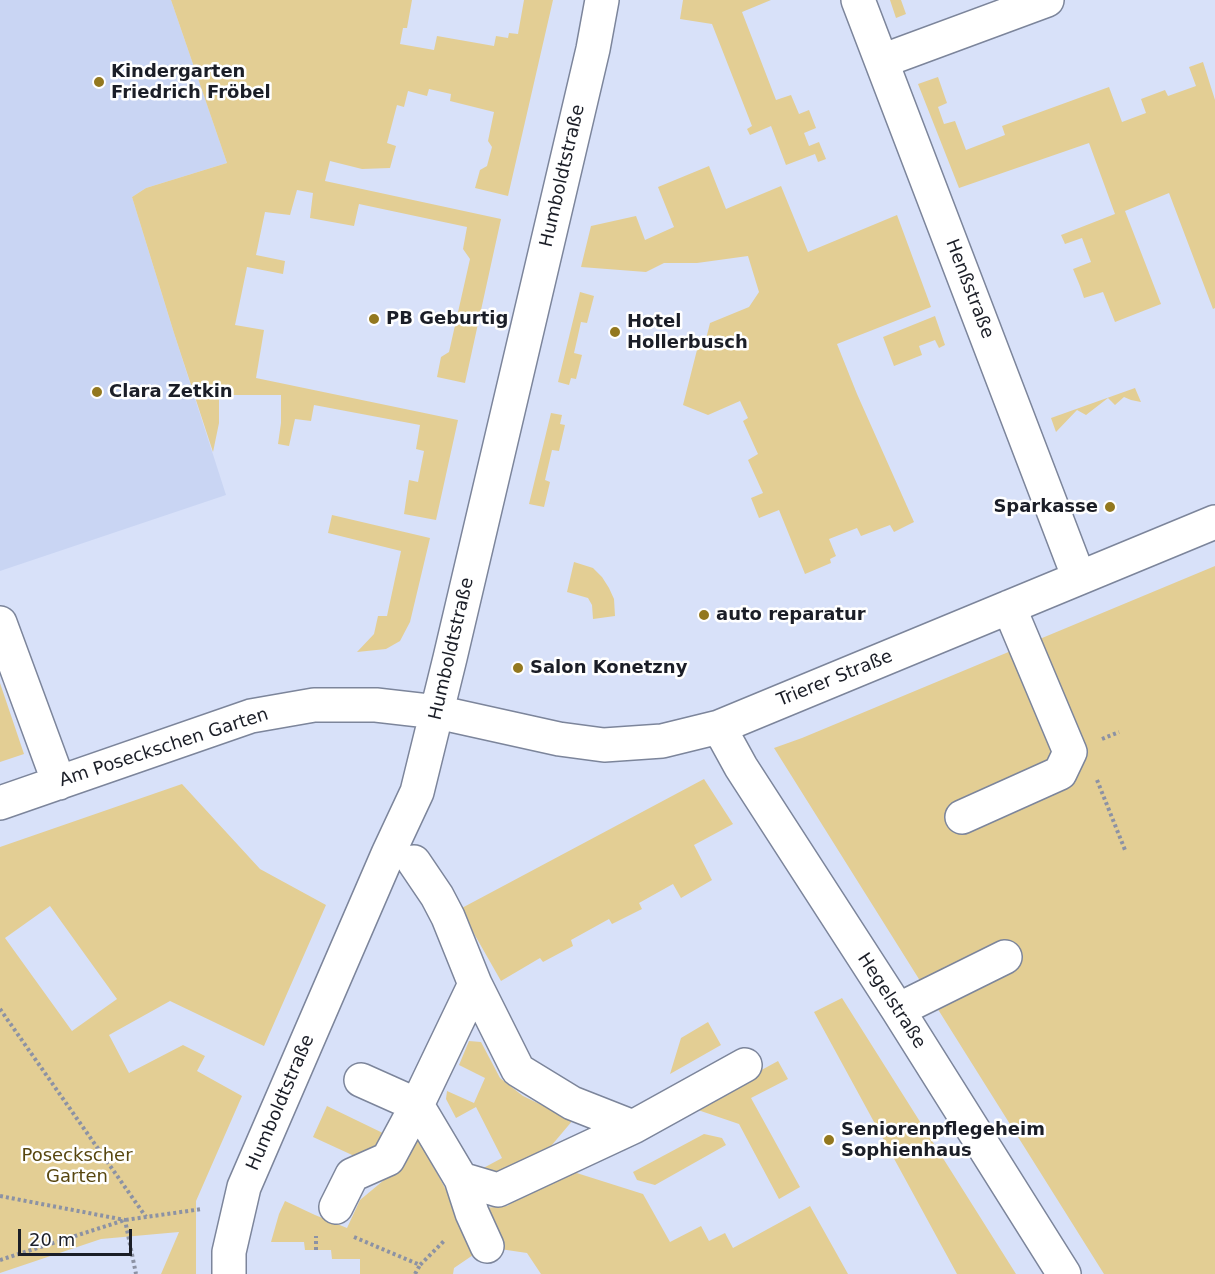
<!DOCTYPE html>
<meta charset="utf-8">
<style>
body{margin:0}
#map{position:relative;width:1215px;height:1274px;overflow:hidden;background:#d8e1f9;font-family:"DejaVu Sans",sans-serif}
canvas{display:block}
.scale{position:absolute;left:18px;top:1229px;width:114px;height:27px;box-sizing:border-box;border:3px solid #1b1e27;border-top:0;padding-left:8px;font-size:18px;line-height:21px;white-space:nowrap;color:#1b1e27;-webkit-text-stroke:4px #fff;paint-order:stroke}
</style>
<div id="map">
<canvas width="1215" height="1274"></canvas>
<div class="scale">20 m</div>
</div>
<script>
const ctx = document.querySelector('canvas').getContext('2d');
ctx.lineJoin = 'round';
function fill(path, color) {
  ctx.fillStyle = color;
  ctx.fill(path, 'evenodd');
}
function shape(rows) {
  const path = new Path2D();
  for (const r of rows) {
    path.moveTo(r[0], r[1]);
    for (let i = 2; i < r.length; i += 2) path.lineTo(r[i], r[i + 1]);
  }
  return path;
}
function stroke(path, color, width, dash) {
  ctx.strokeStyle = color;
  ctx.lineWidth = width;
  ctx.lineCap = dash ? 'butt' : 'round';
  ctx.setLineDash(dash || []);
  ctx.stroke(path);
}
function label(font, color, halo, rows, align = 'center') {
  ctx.font = font + ' "DejaVu Sans",sans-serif';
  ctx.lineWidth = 5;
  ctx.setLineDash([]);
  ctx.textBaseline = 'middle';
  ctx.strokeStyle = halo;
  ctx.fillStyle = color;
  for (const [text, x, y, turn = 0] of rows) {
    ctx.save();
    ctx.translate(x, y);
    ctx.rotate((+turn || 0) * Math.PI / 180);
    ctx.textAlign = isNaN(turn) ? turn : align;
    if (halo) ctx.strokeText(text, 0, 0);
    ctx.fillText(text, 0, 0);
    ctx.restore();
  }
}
const built = shape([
 [0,0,171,0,227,163,146,188,132,197,174,333,226,495,0,571]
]);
const green = shape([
 [171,0,412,0,407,28,403,28,400,44,434,50,437,36,494,46,496,36,508,38,509,33,518,34,524,0,553,0,508,196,475,188,480,170,487,166,492,147,488,141,494,112,450,101,451,94,429,89,427,96,408,91,404,107,397,105,387,143,396,146,390,168,362,169,330,161,325,181,501,219,465,383,437,377,441,357,449,352,470,259,463,249,467,227,359,204,354,226,310,218,313,193,297,190,290,215,265,212,256,255,285,261,283,274,247,267,235,325,264,330,256,378,458,420,436,520,404,514,409,480,418,482,424,451,416,449,420,425,314,405,311,421,295,419,289,446,278,444,281,423,281,395,219,395,219,423,213,452,174,333,132,197,146,188,227,163],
 [683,0,771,0,742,12,776,100,791,95,799,114,809,110,816,128,804,133,809,146,819,142,826,159,818,162,815,154,786,165,771,126,750,135,747,129,752,126,712,24,680,19],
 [890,0,901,0,906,14,896,18],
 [1203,62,1215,100,1215,308,1213,309,1169,193,1125,211,1161,304,1115,322,1103,292,1084,298,1080,286,1073,269,1091,262,1082,238,1065,244,1061,235,1115,214,1089,143,959,188,918,84,938,77,947,103,938,107,944,124,955,121,966,150,1005,135,1002,126,1109,87,1122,122,1146,113,1141,99,1165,90,1168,96,1196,86,1189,67],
 [709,166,726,209,781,186,808,252,897,215,931,307,837,344,857,394,914,522,894,532,890,525,861,536,857,528,829,539,836,556,830,559,831,563,805,574,779,510,759,518,751,498,763,493,748,460,758,454,743,421,748,418,740,401,708,415,683,405,698,346,704,347,710,323,749,307,759,292,748,256,697,263,664,263,646,272,581,267,591,226,636,216,645,240,674,227,658,187],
 [580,292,594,296,587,323,581,322,574,353,582,355,576,379,571,378,569,385,558,382],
 [935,316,945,345,939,348,935,340,919,346,922,355,894,366,883,337],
 [1135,388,1141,402,1131,400,1124,397,1115,405,1108,398,1086,415,1077,410,1056,432,1051,418],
 [551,413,562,415,560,424,565,425,559,451,552,450,545,480,550,482,544,507,529,504],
 [332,515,430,538,410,622,400,641,386,649,357,652,374,634,378,616,387,616,401,551,328,533],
 [574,562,593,568,602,577,609,588,614,599,615,616,593,619,592,605,588,598,567,592],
 [1215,566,1215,1274,1104,1274,774,748,802,738],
 [0,683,24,754,0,762],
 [704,779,733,824,694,845,712,880,681,898,673,884,639,903,642,909,612,924,609,919,571,940,573,946,543,962,540,958,501,981,460,909],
 [182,784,260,869,326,905,264,1046,170,1001,109,1035,129,1073,183,1045,205,1056,197,1071,242,1096,196,1201,196,1274,161,1274,179,1232,101,1239,0,1273,0,847],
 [50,906,117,999,72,1031,5,938],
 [842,998,1016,1274,957,1274,814,1012],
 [708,1022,721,1045,670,1074,681,1038],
 [469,1041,481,1042,500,1078,523,1096,573,1120,546,1152,500,1178,476,1172,502,1158,476,1107,456,1118,446,1099,447,1091,474,1103,485,1078,459,1065],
 [778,1061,788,1079,751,1098,800,1187,779,1199,739,1124,692,1108],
 [327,1106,389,1136,363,1160,313,1137],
 [413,1134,418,1138,479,1251,454,1268,453,1274,360,1274,360,1259,332,1259,331,1250,305,1250,304,1242,271,1242,279,1214,285,1201,315,1215,347,1228,360,1200,390,1175],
 [704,1134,722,1138,726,1145,655,1185,637,1180,633,1172],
 [564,1169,643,1194,670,1242,701,1226,709,1241,725,1233,733,1248,810,1206,848,1274,541,1274,527,1253,500,1249,484,1208,507,1206]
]);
const path = shape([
 [1102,739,1119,732],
 [1097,780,1125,850],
 [0,1009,146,1217],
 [0,1196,125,1220,136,1274],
 [354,1237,420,1265,444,1241],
 [316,1250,316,1236],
 [0,1260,125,1220,202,1209],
 [415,1274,420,1265]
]);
const minor = shape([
 [858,0,1079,578],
 [882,61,1047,0],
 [0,623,59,783],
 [719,727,741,767,898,1010,1064,1274],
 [0,803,251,716,314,705,376,705,437,712,559,739,604,745,662,741,719,727,1215,522],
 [962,817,1060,773,1070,752,1009,607],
 [414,862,437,896,448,917,475,984,518,1070,572,1103,633,1127,745,1065],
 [898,1010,1005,957],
 [361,1080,417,1105,461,1179,498,1190,633,1127],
 [461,1179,472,1213,487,1246],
 [336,1207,352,1175,388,1159,417,1105,475,984],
 [229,1274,229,1252,244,1187,388,854,417,792,450,658,593,49,602,0]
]);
const markers = [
 [99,82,6,"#93781f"],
 [374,319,6,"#93781f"],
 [615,332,6,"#93781f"],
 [97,392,6,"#93781f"],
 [1110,507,6,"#93781f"],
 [704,615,6,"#93781f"],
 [518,668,6,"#93781f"],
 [829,1140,6,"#93781f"]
];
const poiNames = [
 ["Kindergarten",111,72],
 ["Friedrich Fröbel",111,93],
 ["PB Geburtig",386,319],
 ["Hotel",627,322],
 ["Hollerbusch",627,343],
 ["Clara Zetkin",109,392],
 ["Sparkasse",1098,507,"right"],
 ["auto reparatur",716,615],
 ["Salon Konetzny",530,668],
 ["Seniorenpflegeheim",841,1130],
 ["Sophienhaus",841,1151]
];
const streetNames = [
 ["Humboldtstraße",563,176,-77],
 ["Henßstraße",969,289,69],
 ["Humboldtstraße",452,649,-77],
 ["Trierer Straße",835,679,-22],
 ["Am Poseckschen Garten",164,748,-18],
 ["Hegelstraße",891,1001,57],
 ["Humboldtstraße",281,1103,-67]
];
const parkNames = [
 ["Poseckscher",77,1156],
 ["Garten",77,1177]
];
fill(built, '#c9d5f3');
fill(green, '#e3ce94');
stroke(minor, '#7c859b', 36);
stroke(path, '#8c92a4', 4, [3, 3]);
stroke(minor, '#fff', 33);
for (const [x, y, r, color] of markers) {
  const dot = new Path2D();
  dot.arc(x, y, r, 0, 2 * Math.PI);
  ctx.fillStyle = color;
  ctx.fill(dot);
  stroke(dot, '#fff', 2);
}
label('bold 18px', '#1b1e27', '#fff', poiNames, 'left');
label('18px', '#1b1e27', '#fff', streetNames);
label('18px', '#57460f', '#fff', parkNames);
</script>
